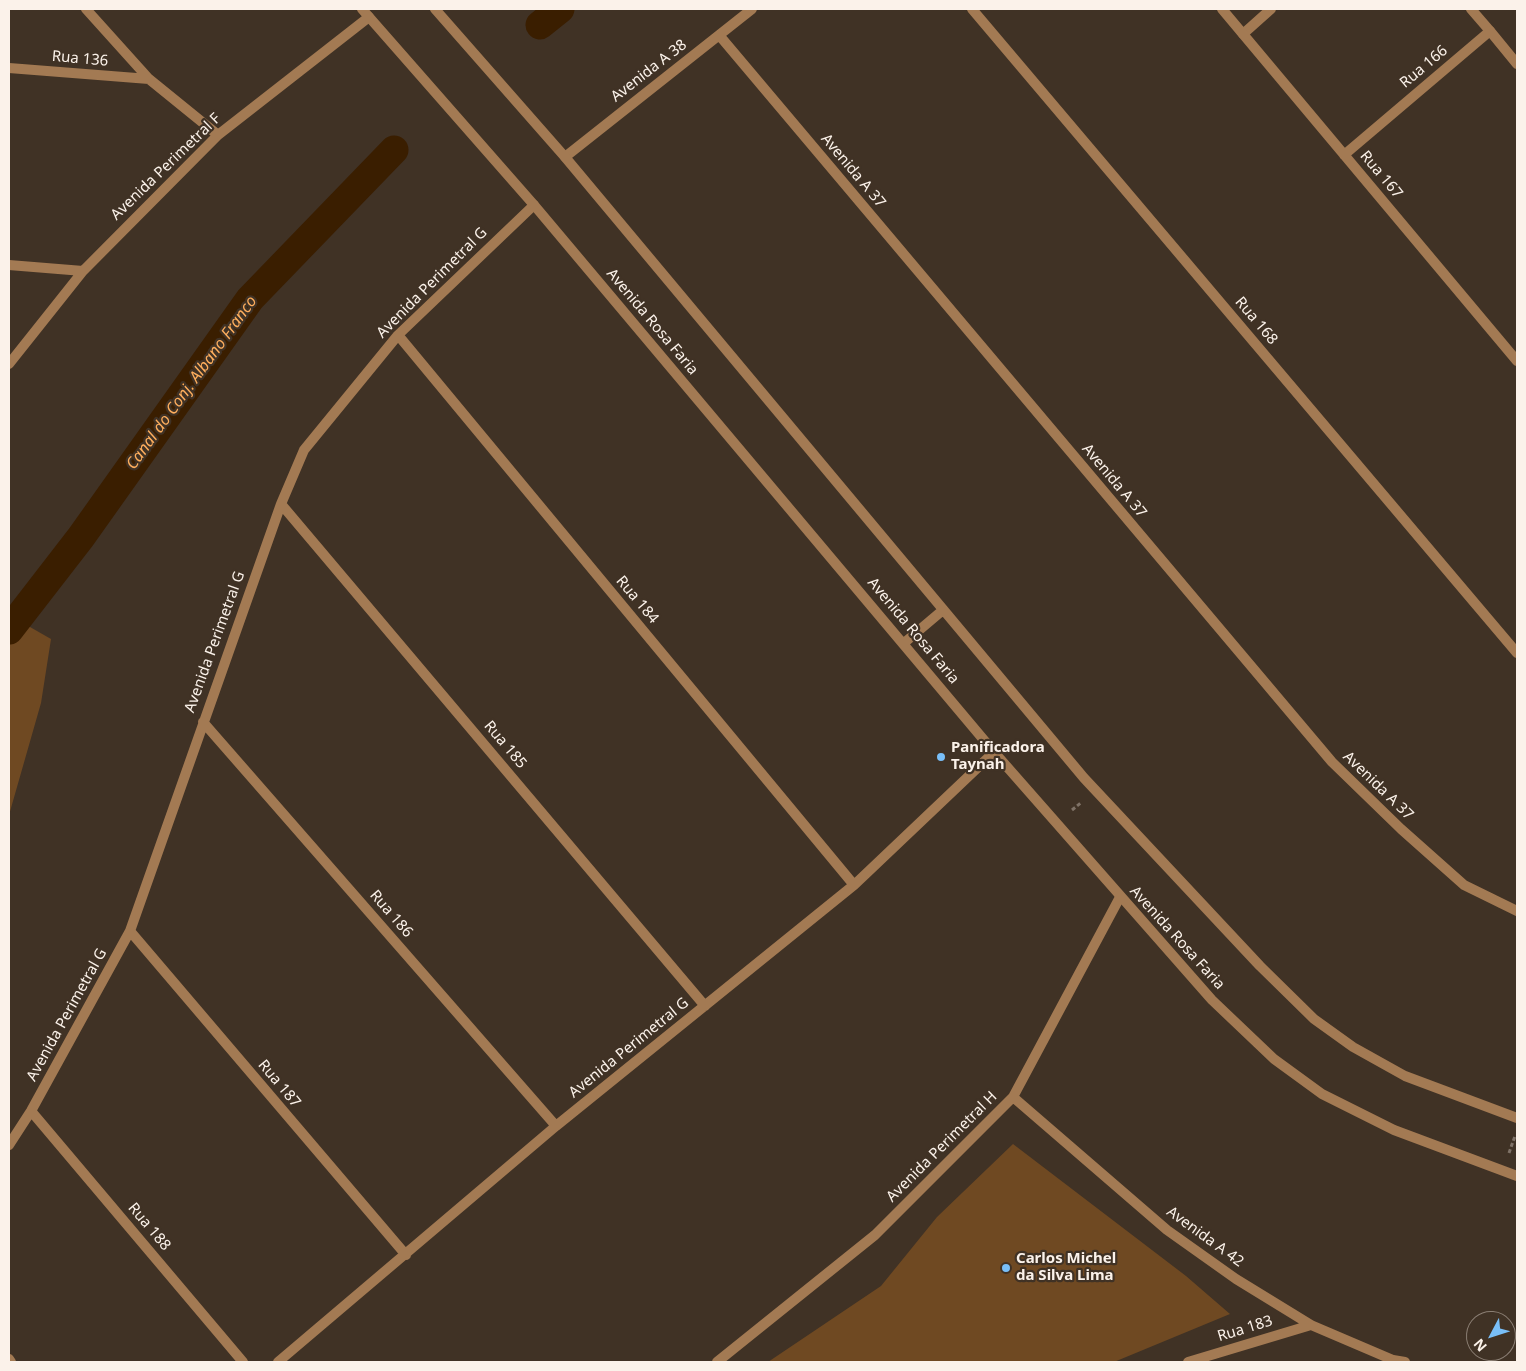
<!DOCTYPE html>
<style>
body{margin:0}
#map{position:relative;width:1526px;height:1371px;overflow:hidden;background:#403225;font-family:"Noto Sans",sans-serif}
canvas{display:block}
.frame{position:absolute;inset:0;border:10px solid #fbf2ea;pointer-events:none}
.north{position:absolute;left:1466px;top:1311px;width:50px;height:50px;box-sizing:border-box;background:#403225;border:1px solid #8b7f74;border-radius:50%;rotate:230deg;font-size:14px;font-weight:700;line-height:20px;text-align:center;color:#fbf2ea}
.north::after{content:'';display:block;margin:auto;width:18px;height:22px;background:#79bff8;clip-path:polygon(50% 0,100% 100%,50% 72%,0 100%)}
</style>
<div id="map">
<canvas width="1526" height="1371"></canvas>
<div class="frame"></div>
<div class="north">N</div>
</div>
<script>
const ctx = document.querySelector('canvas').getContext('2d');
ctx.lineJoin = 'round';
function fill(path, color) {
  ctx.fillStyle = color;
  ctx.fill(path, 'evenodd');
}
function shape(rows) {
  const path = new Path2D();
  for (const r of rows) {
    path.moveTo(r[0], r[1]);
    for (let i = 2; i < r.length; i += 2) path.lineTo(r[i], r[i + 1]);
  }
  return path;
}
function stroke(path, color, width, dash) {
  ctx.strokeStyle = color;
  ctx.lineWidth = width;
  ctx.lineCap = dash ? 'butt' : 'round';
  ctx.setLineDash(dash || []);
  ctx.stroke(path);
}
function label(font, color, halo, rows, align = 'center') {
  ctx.font = font + ' "Noto Sans",sans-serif';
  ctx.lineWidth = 4.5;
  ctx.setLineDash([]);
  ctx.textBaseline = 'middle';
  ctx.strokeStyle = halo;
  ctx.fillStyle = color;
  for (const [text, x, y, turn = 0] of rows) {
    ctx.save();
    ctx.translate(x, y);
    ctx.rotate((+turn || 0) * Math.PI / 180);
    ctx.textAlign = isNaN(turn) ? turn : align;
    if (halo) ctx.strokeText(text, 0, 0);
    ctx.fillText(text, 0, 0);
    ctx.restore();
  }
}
const green = shape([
 [9,615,51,639,41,703,9,815],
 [1013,1144,1186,1276,1230,1314,1114,1362,768,1362,881,1286,937,1217]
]);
const canal = shape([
 [540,25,560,9],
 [9,630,81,537,250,299,394,150]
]);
const path = shape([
 [1072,810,1082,802],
 [1509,1153,1515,1136]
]);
const pedestrian = shape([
 [1471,9,1490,31],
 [1243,34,1271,9]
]);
const minor = shape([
 [86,9,149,79,218,135],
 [972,9,1517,653],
 [1222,9,1517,361],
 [719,35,1332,762,1401,829,1464,885,1517,911],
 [9,68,149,79],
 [1344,155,1490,31,1517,64],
 [565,157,752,9],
 [9,265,83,271],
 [398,335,854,885],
 [9,364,83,271,218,135,369,17],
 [281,504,705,1006],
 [203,722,556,1126],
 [130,931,406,1255],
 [1013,1097,1167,1230,1236,1279,1311,1325,1393,1360,1405,1362],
 [31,1111,243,1362],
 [9,1145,31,1111,130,931,281,504,304,450,398,335,534,205],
 [9,1359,11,1362],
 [278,1362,556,1126,854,885,994,752],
 [717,1362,875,1235,1013,1097,1120,897],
 [1188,1362,1311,1325]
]);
const tertiary = shape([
 [362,9,534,205,994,752,1212,1000,1274,1059,1322,1094,1394,1130,1517,1176],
 [435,9,565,157,1084,778,1260,966,1314,1019,1353,1047,1405,1076,1517,1118],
 [904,643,943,610]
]);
const markers = [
 [941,757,5,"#79bff8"],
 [1006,1268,5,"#79bff8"]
];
const streetNames = [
 ["Rua 136",80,59,5],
 ["Rua 166",1424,67,-40],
 ["Avenida A 38",649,71,-38],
 ["Avenida Perimetral F",166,167,-44],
 ["Avenida A 37",853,171,50],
 ["Rua 167",1381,175,50],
 ["Avenida Perimetral G",432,283,-45],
 ["Rua 168",1256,321,50],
 ["Avenida Rosa Faria",652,322,50],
 ["Avenida A 37",1114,481,50],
 ["Rua 184",637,600,50],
 ["Avenida Rosa Faria",913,631,50],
 ["Avenida Perimetral G",215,642,-70],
 ["Rua 185",505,745,50],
 ["Avenida A 37",1378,786,44],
 ["Rua 186",391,914,49],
 ["Avenida Rosa Faria",1177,938,48],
 ["Avenida Perimetral G",67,1015,-61],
 ["Avenida Perimetral G",629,1048,-39],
 ["Rua 187",279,1084,50],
 ["Avenida Perimetral H",942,1147,-45],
 ["Rua 188",149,1227,50],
 ["Avenida A 42",1205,1237,36],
 ["Rua 183",1245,1329,-17]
];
const poiNames = [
 ["Panificadora",951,748],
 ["Taynah",951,765],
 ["Carlos Michel",1016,1259],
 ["da Silva Lima",1016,1276]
];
const waterNames = [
 ["Canal do Conj. Albano Franco",192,383,-54]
];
fill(green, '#6f4922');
stroke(canal, '#3a1e00', 29);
stroke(path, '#7f7267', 3, [4, 2.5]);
stroke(pedestrian, '#a37a53', 10);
stroke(minor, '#a37a53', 10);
stroke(tertiary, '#a37a53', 10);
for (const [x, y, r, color] of markers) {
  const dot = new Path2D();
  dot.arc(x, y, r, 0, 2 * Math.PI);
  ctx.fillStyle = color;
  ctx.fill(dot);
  stroke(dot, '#403225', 2);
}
label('15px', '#fbf2ea', '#403225', streetNames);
label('bold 15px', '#fbf2ea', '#403225', poiNames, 'left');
label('italic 16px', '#feae5d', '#403225', waterNames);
</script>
